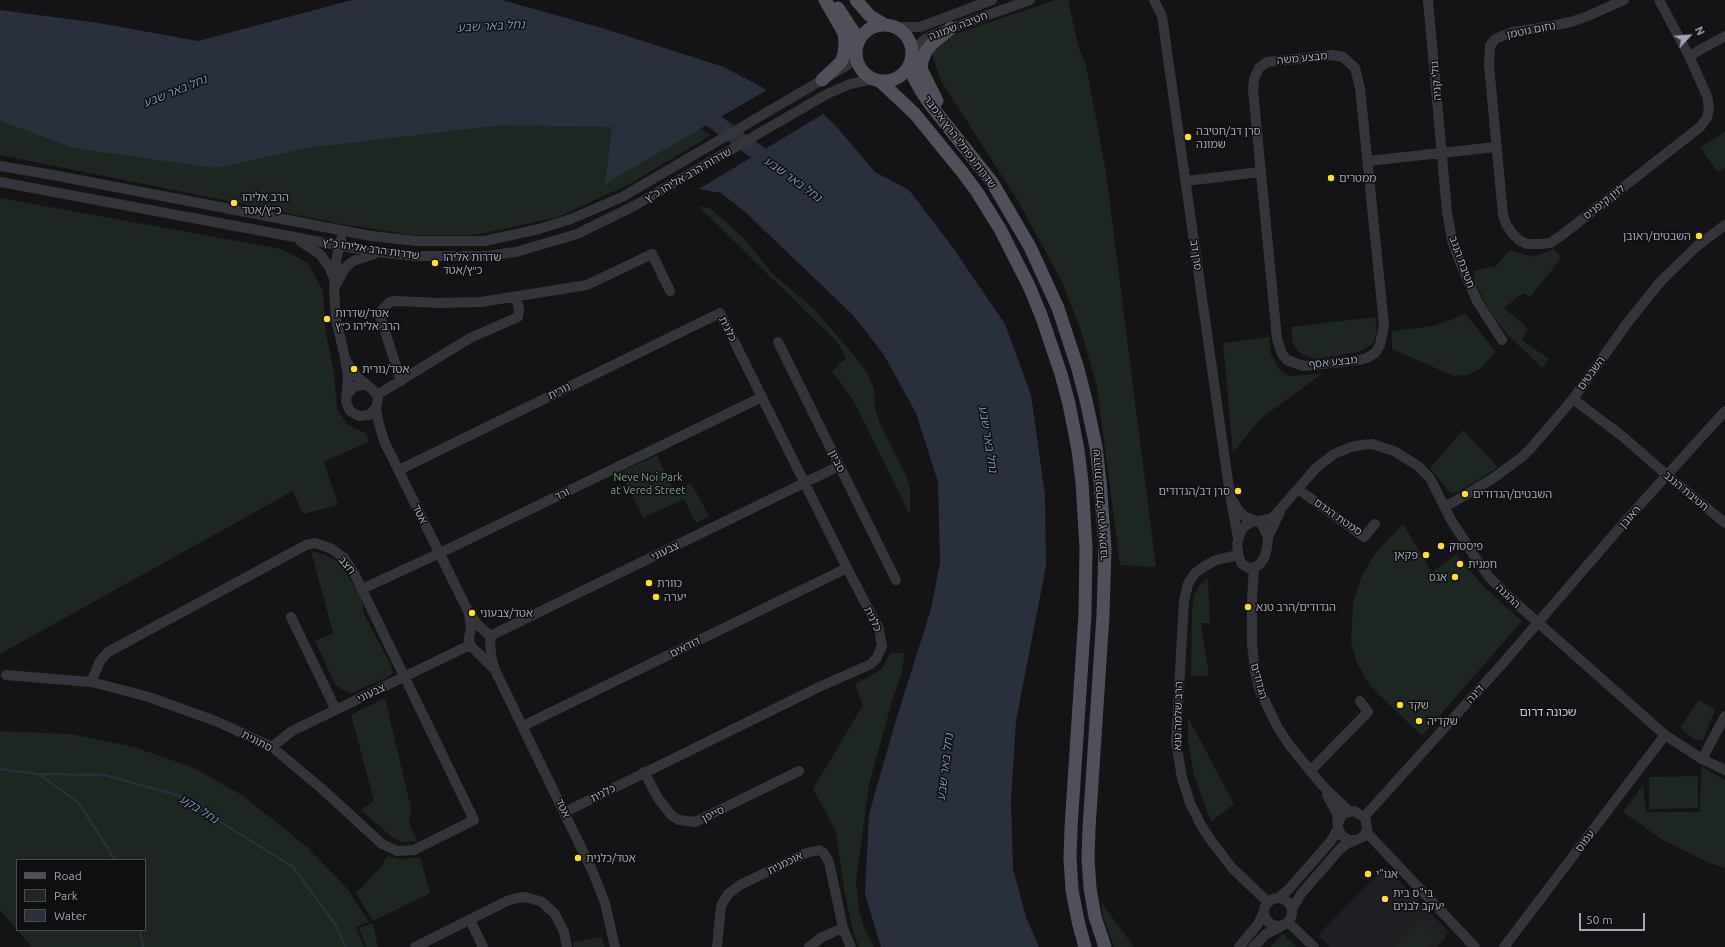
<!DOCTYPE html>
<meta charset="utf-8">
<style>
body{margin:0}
#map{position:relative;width:1725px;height:947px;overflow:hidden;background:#141416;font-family:Ubuntu,sans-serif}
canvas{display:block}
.legend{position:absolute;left:16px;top:859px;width:130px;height:72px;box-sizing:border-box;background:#0f0f11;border:1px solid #4b4b53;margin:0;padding:5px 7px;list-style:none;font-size:12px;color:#a4a6b7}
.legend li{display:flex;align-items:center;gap:8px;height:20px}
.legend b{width:20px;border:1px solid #4b4b53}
.north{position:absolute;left:1669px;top:16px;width:40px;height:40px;-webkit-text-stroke:3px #0f0f11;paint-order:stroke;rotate:64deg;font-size:11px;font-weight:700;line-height:16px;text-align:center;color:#a4a6b7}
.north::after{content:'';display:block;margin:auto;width:14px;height:18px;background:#a4a6b7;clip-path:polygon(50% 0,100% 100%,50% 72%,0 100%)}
.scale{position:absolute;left:1579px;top:913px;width:66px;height:18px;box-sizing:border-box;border:2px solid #a4a6b7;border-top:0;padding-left:5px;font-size:12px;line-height:14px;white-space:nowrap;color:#a4a6b7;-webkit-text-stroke:3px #0f0f11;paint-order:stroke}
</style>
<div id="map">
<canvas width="1725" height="947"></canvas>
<ul class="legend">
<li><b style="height:5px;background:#50505a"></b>Road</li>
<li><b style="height:11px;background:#1d2620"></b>Park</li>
<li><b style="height:11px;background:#292f3b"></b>Water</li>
</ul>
<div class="north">N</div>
<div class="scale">50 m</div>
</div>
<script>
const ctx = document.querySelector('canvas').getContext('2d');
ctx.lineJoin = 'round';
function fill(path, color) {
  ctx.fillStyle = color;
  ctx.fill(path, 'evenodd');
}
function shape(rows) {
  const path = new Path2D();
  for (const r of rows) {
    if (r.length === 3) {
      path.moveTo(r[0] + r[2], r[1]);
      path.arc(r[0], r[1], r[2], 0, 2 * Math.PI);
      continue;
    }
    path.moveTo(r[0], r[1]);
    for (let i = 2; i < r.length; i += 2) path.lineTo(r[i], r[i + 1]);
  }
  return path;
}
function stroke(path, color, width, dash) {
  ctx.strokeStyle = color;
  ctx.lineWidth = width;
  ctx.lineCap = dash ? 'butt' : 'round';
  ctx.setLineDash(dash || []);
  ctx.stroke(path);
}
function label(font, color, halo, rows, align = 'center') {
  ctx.font = font + ' Ubuntu,"Noto Sans Hebrew",sans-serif';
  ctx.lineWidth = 3;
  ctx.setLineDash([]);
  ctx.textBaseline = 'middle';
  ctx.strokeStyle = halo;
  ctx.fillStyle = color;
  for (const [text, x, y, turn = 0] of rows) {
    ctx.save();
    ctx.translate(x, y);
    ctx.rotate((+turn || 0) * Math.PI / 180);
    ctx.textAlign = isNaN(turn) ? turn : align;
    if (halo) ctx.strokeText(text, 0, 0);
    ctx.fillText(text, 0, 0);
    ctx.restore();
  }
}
const built = shape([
 [1385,867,1448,931,1445,938,1437,947,1330,947,1318,935]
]);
const green = shape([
 [1055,0,1068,0,1078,45,1086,65,1106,172,1156,567,1120,565,1097,387,1081,331,1063,284,1043,247,1018,201,941,81,931,51,949,36],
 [650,100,711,135,632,183,558,217,476,235,413,235,341,224,0,155,0,121,73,148,308,148],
 [1725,131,1725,168,1717,172,1701,148],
 [0,198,281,249,308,263,323,291,326,334,334,372,337,409,348,425,365,433,370,441,324,462,338,505,303,514,293,491,0,654],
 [698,206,710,208,744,238,772,273,815,310,857,359,867,373,874,389,875,407,880,424,907,477,910,489,910,515,854,402,832,371,846,358,837,342],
 [1554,249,1561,257,1549,274,1530,297,1523,293,1504,308,1528,328,1522,340,1549,359,1542,368,1507,334,1490,312,1475,283,1473,271,1496,266,1510,250,1533,257],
 [1465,313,1496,352,1480,369,1467,375,1454,376,1392,349,1392,331,1433,326,1451,320],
 [1375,317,1377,332,1373,344,1359,352,1313,359,1300,353,1293,344,1291,327],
 [1269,337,1271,354,1280,370,1289,376,1322,374,1260,419,1233,453,1223,343],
 [1463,430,1498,467,1462,490,1451,494,1430,468],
 [657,455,670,484,677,490,691,483,709,516,696,523,684,499,643,518,621,472],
 [1403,524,1432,572,1457,554,1483,586,1522,621,1422,736,1371,687,1357,663,1351,642,1353,604,1362,575,1377,551],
 [311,551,325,555,337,561,345,571,362,600,364,614,391,665,393,673,388,677,352,693,341,689,335,684,315,641,333,633],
 [1208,578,1210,623,1201,623,1209,676,1191,676,1192,609,1194,596,1200,584],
 [890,653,905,653,901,675,892,701,869,785,856,882,859,909,864,927,874,947,859,947,854,936,844,889,836,831,813,789,863,705,855,684,882,669],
 [385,698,411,808,409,823,417,841,402,842,392,837,361,810,374,801,351,715],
 [1699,699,1715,710,1703,740,1695,740,1680,728],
 [1188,717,1234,804,1211,822,1194,775,1188,742],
 [0,731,70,734,134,747,192,767,242,795,306,846,347,888,369,922,356,927,364,947,32,947,17,930,145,930,145,860,17,860,17,930,0,910],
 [1701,766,1725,780,1725,868,1707,862,1661,839,1623,812,1643,785,1646,812,1700,812],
 [1698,776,1698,808,1649,809,1649,777],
 [387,856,399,859,420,857,430,893,373,921,356,893,382,866],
 [1101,902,1134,947,1114,947,1103,917],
 [1422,920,1438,937,1428,947,1396,947],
 [373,923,378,947,366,947,359,928],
 [1283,934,1297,947,1270,947],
 [602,937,605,947,573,947,573,942]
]);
const water = shape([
 [352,0,502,0,602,28,724,67,767,90,605,184,612,127,501,125,308,148,216,168,73,148,0,121,0,10,99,23,198,41],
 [823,114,835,125,875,172,909,190,953,248,1005,324,1031,395,1045,495,1046,566,1016,721,1011,800,1013,869,1026,917,1039,947,881,947,865,894,869,814,896,720,931,609,940,563,938,482,916,413,884,355,854,316,744,211,721,193,699,189]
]);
const stream = shape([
 [0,769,39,774,104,775,177,795,293,867,335,924,346,947],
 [40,775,79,803,115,860],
 [140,930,143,947]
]);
const river = shape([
 [697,109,775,165]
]);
const minor = shape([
 [1154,0,1162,16,1230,495,1238,538],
 [1428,0,1447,212,1452,240,1460,262,1477,301,1502,340],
 [1624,0,1588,16,1571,22,1552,26,1513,32,1502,36,1495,39,1490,46,1489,65,1503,215,1506,224,1512,233,1519,240,1527,244,1539,244,1550,243,1562,235,1700,127,1707,118,1709,107,1707,96,1689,56,1659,0],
 [895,27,920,27,992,0],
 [913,52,924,40,931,36,951,28,1030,0],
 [1332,55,1343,57,1355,68,1360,88,1384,325,1380,345,1375,353,1367,358,1359,360,1303,366,1287,360,1282,354,1277,339,1253,90,1254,79,1259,68,1267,62,1332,55],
 [1689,56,1725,36],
 [1368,161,1496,147],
 [0,166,53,175,371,236,416,241,485,241,539,229,571,219,622,197,846,66,852,60,856,50],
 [1186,181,1260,172],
 [0,182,369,251,415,256,487,256,516,252,577,234,634,206,827,94,850,84,873,79],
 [341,239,336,261,334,288,336,319,345,358,348,377,346,402,350,411,359,416,369,415,376,408,378,399,377,395,374,391,367,385,361,385,354,387,347,395],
 [300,241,321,255,329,267,334,278],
 [335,287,345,268,353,261,374,254],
 [778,342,896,580],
 [347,362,357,377,367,385],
 [401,381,380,316,381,311,390,302,396,301,439,303,481,302,587,285,652,254,670,291],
 [377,395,470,338,518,317,519,309,516,296],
 [1573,399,1622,436,1668,476,1725,523],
 [376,408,378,420,384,441,467,609,477,624,490,636,491,655,495,670,592,870,605,903,615,947],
 [399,470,720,313,847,568,879,629,882,646,876,659,871,664,819,687,565,812],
 [1298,489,1364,537,1375,524],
 [1233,501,1238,510,1245,517,1261,523,1268,537,1267,548,1264,558,1259,565,1250,569,1242,564,1239,558,1237,544,1241,531,1245,526,1254,521],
 [1445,507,1492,479,1522,457,1531,448,1573,399,1628,322,1661,281,1696,247,1725,225],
 [1257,521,1270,519,1276,514,1316,468,1334,454,1351,447,1362,445,1372,444,1394,451,1418,466,1430,478,1451,520,1475,557,1489,577,1508,596,1665,735,1702,759,1725,770],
 [1268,537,1280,512],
 [1238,555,1216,560,1205,566,1195,573,1188,584,1184,601,1176,742,1182,778,1190,803,1201,825,1212,842,1233,869,1268,902],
 [1254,568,1252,599,1252,644,1255,671,1260,691,1278,728,1290,746,1322,785,1350,812],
 [362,589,440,553,762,397],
 [469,615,471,627,469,638,470,645,492,667],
 [291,617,336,710],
 [490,636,839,466],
 [6,675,91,682,149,697,218,722,272,747,321,788,382,844,397,851,414,850,474,820,355,575,344,558,332,549,315,543,306,545,108,652,100,661,91,682],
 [523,726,847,568],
 [272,747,292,731,470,645],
 [1702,759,1725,716],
 [1310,771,1368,712,1360,701],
 [644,772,658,798,671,815,679,820,695,822,799,771],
 [1327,795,1337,814,1338,828,1342,836,1349,840,1356,840,1363,837,1367,830,1366,821,1364,817,1354,811,1346,813,1342,815,1338,823],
 [1364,817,1503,663,1629,517,1725,411],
 [1367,830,1369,835,1475,947],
 [1278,912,14],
 [1278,898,1288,890,1331,841,1338,828],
 [1292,909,1301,894,1340,849,1348,843,1354,841],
 [470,920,483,947],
 [1289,923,1314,947],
 [415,947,507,901,517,898,526,897,542,902,555,914,564,932,567,947],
 [717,947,721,906,728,894,740,885,806,853,819,850,823,852,829,862,843,928,851,947],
 [809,947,822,937,843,928],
 [1239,947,1258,924,1264,911],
 [1253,947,1266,934,1280,927],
 [1504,947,1665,735]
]);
const major = shape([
 [856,0,870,16,885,25],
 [838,8,859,40],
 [884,53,28],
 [911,61,914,78,920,89,929,103,992,182,1030,247,1058,308,1078,369,1086,400,1096,447,1100,481,1105,548,1103,615,1089,828,1088,858,1090,888,1095,917,1105,947],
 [822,80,841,62,844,54,845,43,844,33,825,0],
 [880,81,915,114,963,173,977,192,1000,229,1029,286,1041,315,1061,374,1069,404,1078,450,1082,482,1086,548,1085,614,1071,828,1070,858,1072,890,1078,921,1085,947],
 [937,101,921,69,922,61,926,51,933,43,951,28]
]);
const markers = [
 [1188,137,4,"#ffe122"],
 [1331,178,4,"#ffe122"],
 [234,203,4,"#ffe122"],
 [1699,236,4,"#ffe122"],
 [435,263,4,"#ffe122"],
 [327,319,4,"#ffe122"],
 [354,369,4,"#ffe122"],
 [1238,491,4,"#ffe122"],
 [1465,494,4,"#ffe122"],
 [1441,546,4,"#ffe122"],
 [1426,555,4,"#ffe122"],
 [1460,564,4,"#ffe122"],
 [1455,577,4,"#ffe122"],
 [649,583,4,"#ffe122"],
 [656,597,4,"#ffe122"],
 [1248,607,4,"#ffe122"],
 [472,613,4,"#ffe122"],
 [1400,705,4,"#ffe122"],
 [1419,721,4,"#ffe122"],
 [578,858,4,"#ffe122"],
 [1368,874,4,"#ffe122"],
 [1385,899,4,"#ffe122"]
];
const streetNames = [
 ["חטיבה שמונה",958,26,-21],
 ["נחום גוטמן",1531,30,-11],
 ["מבצע משה",1302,58,-6],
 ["גולי קניה",1436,81,-95],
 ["שדרות נפתלי הרץ אימבר",960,142,53],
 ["שדרות הרב אליהו כ\"ץ",688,175,-30],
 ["לוין קיפניס",1604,202,-38],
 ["שדרות הרב אליהו כ\"ץ",371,249,8],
 ["סרן דב",1196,255,82],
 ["חטיבת הנגב",1462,262,70],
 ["כלנית",728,329,63],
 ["מבצע אסף",1333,362,-6],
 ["השבטים",1591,373,-54],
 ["נורית",559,391,-26],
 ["סביון",837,461,64],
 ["חטיבת הנגב",1686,491,40],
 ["ורד",562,494,-26],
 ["שדרות נפתלי הרץ אימבר",1100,505,-94],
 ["אטד",420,514,64],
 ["סמטת הגדם",1338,517,35],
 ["ראובן",1630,517,-48],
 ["צבעוני",665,551,-26],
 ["חצב",347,565,51],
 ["ההגנה",1508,596,44],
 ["כלנית",873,619,64],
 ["דודאים",685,647,-26],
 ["הגדודים",1259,681,75],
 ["צבעוני",371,693,-26],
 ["דינה",1475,694,-48],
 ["הרב שלמה טנא",1178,716,-89],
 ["סתונית",257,741,27],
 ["כלנית",603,793,-27],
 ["אטד",563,808,64],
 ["סייפן",713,814,-26],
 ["עמוס",1585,841,-53],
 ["אוכמנית",785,863,-26]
];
const poiNames = [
 ["סרן דב/חטיבה",1196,131],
 ["שמונה",1196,144],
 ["ממטרים",1339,178],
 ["הרב אליהו",242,197],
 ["כ״ץ/אטד",242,210],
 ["השבטים/ראובן",1691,236,"right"],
 ["שדרות אליהו",443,257],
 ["כ״ץ/אטד",443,270],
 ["אטד/שדרות",335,313],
 ["הרב אליהו כ״ץ",335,326],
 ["אטד/נורית",362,369],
 ["סרן דב/הגדודים",1230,491,"right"],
 ["השבטים/הגדודים",1473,494],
 ["פיסטוק",1449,546],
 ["פקאן",1418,555,"right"],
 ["חמנית",1468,564],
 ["אגס",1447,577,"right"],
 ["כוורת",657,583],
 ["יערה",664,597],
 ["הגדודים/הרב טנא",1256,607],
 ["אטד/צבעוני",480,613],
 ["שקד",1408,705],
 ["שקדיה",1427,721],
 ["אטד/כלנית",586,858],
 ["אגו\"י",1376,874],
 ["בי\"ס בית",1393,893],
 ["יעקב לבנים",1393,906]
];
const parkNames = [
 ["Neve Noi Park",648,477],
 ["at Vered Street",648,490]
];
const waterNames = [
 ["נחל באר שבע",491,26,-3],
 ["נחל באר שבע",175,91,-22],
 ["נחל באר שבע",793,179,36],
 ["נחל באר שבע",988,439,81],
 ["נחל באר שבע",945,767,-83],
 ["נחל בקע",199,809,32]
];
const neighbourhoodNames = [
 ["שכונה דרום",1548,712]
];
fill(built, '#201f23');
fill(green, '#1d2620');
fill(water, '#292f3b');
stroke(stream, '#292f3b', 2.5);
stroke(river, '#292f3b', 16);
stroke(minor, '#34343b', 10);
stroke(major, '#50505a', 13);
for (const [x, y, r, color] of markers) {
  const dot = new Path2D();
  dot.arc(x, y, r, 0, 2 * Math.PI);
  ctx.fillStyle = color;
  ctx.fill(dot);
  stroke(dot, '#0f0f11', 1.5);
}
label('11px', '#a4a6b7', '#0f0f11', streetNames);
label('11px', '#a4a6b7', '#0f0f11', poiNames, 'left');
label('11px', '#79a484', '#0f0f11', parkNames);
label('italic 12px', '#778cb6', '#0f0f11', waterNames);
label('12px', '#c5c6d3', '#0f0f11', neighbourhoodNames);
</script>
